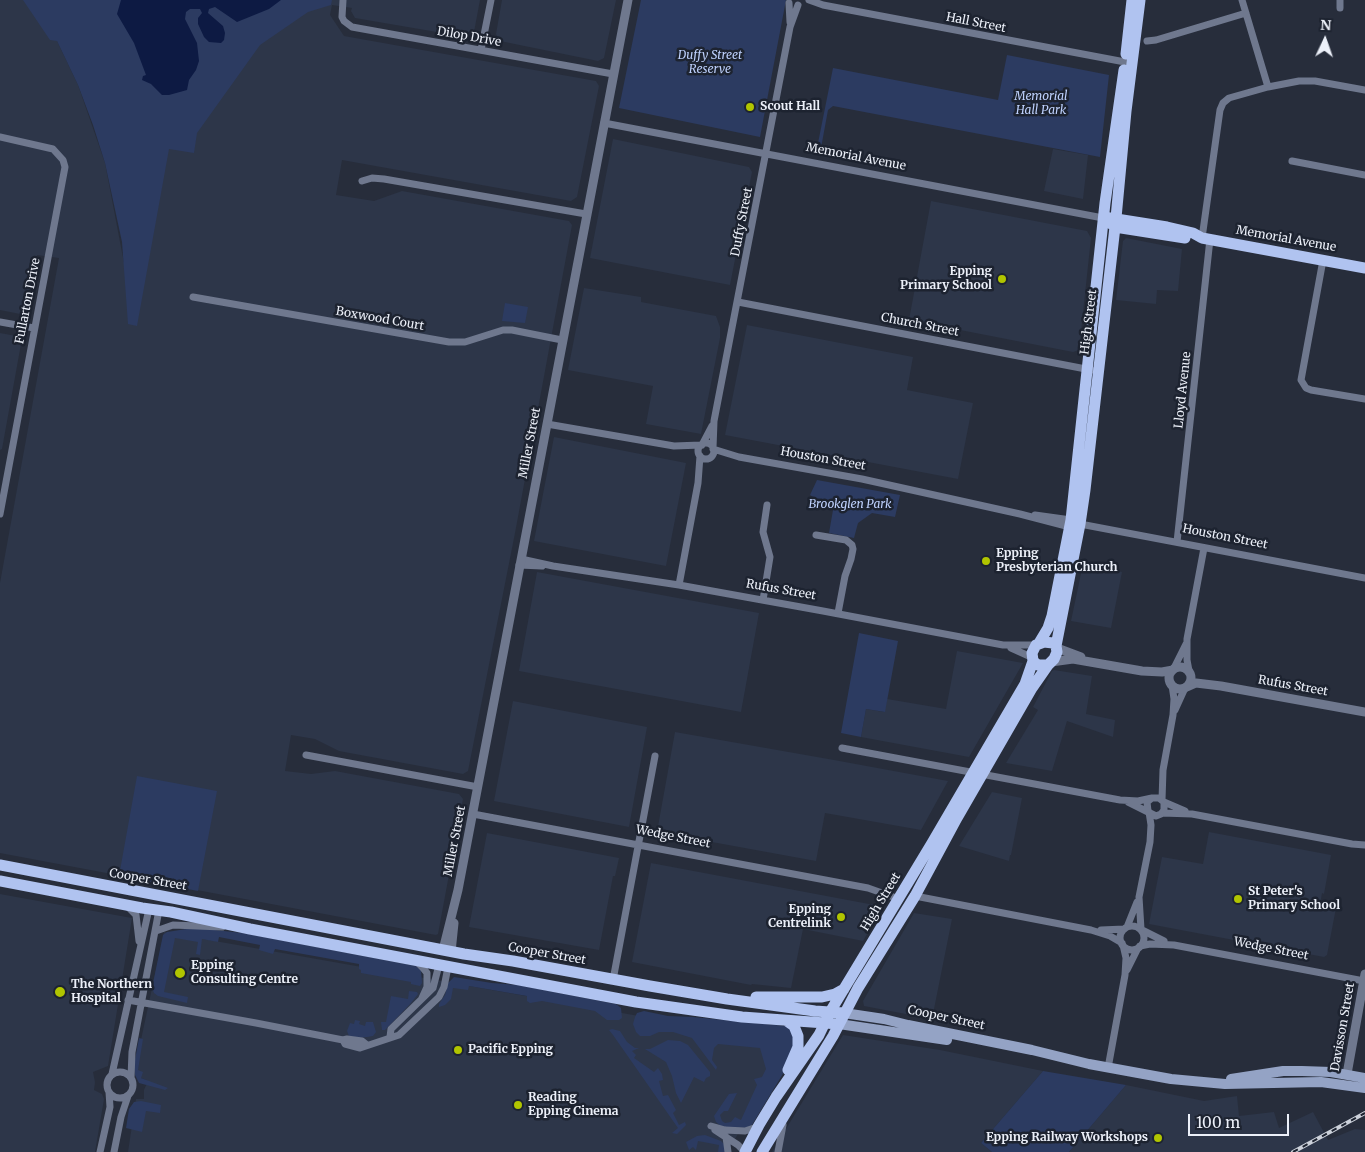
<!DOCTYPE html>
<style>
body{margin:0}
#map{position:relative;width:1365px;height:1152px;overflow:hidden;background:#272d3b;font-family:Merriweather,serif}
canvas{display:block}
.north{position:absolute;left:1300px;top:15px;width:50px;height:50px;-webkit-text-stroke:4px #1d2330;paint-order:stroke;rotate:3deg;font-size:14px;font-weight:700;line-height:20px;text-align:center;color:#ecf0f9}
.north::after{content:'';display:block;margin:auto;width:18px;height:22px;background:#ecf0f9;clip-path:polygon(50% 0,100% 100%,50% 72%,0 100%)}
.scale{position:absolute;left:1188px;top:1114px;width:101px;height:22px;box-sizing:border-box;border:2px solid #ecf0f9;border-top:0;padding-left:6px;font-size:15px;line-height:18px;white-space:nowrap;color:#ecf0f9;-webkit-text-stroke:4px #1d2330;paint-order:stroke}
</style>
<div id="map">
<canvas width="1365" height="1152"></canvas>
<div class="north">N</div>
<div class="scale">100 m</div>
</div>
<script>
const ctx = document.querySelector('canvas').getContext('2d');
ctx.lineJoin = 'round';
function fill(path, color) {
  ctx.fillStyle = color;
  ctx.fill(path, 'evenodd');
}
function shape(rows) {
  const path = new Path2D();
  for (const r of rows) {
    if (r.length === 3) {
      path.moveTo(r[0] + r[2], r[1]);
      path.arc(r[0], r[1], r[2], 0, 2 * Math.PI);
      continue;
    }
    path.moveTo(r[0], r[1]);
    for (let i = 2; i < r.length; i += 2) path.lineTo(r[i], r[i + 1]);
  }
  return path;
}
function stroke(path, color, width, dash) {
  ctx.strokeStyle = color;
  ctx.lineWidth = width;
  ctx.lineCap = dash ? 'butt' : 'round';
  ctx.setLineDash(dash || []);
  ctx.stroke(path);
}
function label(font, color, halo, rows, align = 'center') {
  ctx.font = font + ' Merriweather,serif';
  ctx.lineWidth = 5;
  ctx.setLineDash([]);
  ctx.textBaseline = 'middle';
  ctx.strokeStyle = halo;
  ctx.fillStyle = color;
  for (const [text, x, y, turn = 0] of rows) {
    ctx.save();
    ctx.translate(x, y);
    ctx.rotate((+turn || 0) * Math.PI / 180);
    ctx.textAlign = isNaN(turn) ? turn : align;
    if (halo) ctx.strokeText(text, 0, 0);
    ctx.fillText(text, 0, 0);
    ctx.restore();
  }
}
const built = shape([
 [0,0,480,0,474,32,466,37,355,18,351,11,352,8,332,5,330,15,344,36,596,81,599,86,577,197,571,201,342,160,336,195,374,201,402,191,569,221,572,225,515,533,468,771,463,774,339,751,315,739,291,735,285,771,311,774,335,771,459,794,463,799,438,934,436,935,0,853,0,583,59,258,37,255,28,309,20,314,0,310],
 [57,41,100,65,136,326,105,163,78,85],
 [502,0,616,0,604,58,598,61,500,41,496,34],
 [613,139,749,167,752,172,730,285,590,258],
 [1053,149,1088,155,1083,199,1044,191],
 [931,201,1087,231,1091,238,1079,350,1073,352,909,320],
 [1126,238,1182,249,1178,291,1157,290,1156,304,1116,300,1123,241],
 [584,288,641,297,641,302,716,316,720,327,720,338,701,434,646,424,653,386,568,370],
 [747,325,913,357,907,390,973,403,958,479,725,435],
 [0,333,16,336,21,344,2,449,0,450],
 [554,437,686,463,666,566,534,541],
 [1083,564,1122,572,1111,628,1071,621],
 [537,572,759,613,741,712,519,671],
 [957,651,1023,663,969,757,861,737,866,709,884,712,887,699,946,709],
 [1054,670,1092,676,1086,714,1115,720,1113,737,1067,721,1052,771,1006,763,1038,710,1033,707,1052,671],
 [513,701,647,727,629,827,494,801],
 [675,732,834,760,948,781,921,830,825,813,816,861,657,832],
 [992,792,1022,798,1011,855,1010,855,1009,861,959,846],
 [1209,832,1331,855,1324,894,1322,893,1320,905,1336,908,1327,955,1324,957,1149,924,1162,857,1203,864],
 [487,833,619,858,615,876,613,876,599,950,469,927],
 [651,863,869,904,884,905,863,941,803,929,791,988,752,984,751,985,632,962],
 [0,894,132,918,108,1066,93,1072,95,1082,94,1090,102,1094,104,1099,95,1152,0,1152],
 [914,913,952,919,932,1019,864,1006,863,1001],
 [164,932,769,1039,783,1060,727,1152,128,1152,136,1099,144,1099,144,1090,148,1081,141,1078,135,1068],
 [843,1035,940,1050,1043,1071,981,1143,992,1152,772,1152],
 [1126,1085,1204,1101,1237,1096,1239,1116,1274,1112,1279,1128,1313,1112,1328,1140,1355,1129,1365,1130,1365,1152,1069,1152]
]);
const green = shape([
 [23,0,332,0,331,5,308,12,260,45,197,133,194,153,169,149,137,326,128,324,122,242,105,163,93,125,78,85,57,41,50,40],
 [641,0,786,0,760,137,619,108],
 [1007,55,1109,75,1100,157,833,106,828,110,821,148,817,148,833,68,998,100],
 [505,303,528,307,525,323,502,321],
 [817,480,900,495,895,517,872,513,858,523,854,538,829,533,833,510,810,495],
 [859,633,898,641,885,712,866,709,861,737,841,733],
 [137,776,217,791,198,891,119,876],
 [186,927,243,933,416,966,421,970,422,983,420,986,411,984,411,982,361,973,361,970,359,969,359,964,275,949,273,954,259,950,260,945,219,937,218,942,202,939,200,955,196,954,198,942,175,938,164,992,188,997,187,1003,158,996,154,993,152,988,163,935,167,932,186,929],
 [454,977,492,983,518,985,616,1004,621,1008,622,1018,619,1020,607,1020,595,1011,542,1001,530,1003,527,1001,527,996,469,986,468,990,453,988,451,999,445,1005,439,1007,439,1004,445,995,448,983],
 [409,991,417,992,418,994,411,1003,385,1030,382,1030,381,1022,386,1022,391,996,408,999],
 [644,1011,668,1016,693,1017,786,1026,793,1029,793,1057,752,1125,748,1128,722,1127,716,1122,714,1116,729,1094,737,1093,728,1111,724,1111,720,1115,722,1121,725,1123,731,1122,735,1117,741,1120,757,1085,754,1079,762,1077,766,1069,760,1048,718,1044,714,1048,712,1060,717,1067,716,1070,692,1038,673,1032,659,1032,650,1036,640,1036,636,1032,633,1024,635,1017,637,1013],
 [355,1020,360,1021,359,1024,365,1026,366,1022,373,1022,376,1032,373,1036,367,1037,358,1038,349,1036,347,1031,350,1023,354,1024],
 [612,1029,620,1031,627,1042,635,1048,639,1048,632,1051,636,1055,634,1058,654,1072,658,1068,662,1074,663,1080,659,1081,663,1096,668,1095,676,1110,673,1113,679,1125,685,1122,686,1125,677,1134,672,1133,678,1128,613,1035,609,1030],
 [139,1038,143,1039,138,1070,143,1072,141,1078,168,1088,165,1090,139,1083,135,1075,134,1065],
 [668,1040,680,1041,688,1045,710,1072,710,1076,706,1078,704,1082,694,1077,681,1103,676,1093,672,1076,666,1062,645,1049,650,1049],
 [1043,1071,1126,1085,1069,1152,992,1152,981,1143],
 [141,1101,161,1105,160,1113,146,1111,142,1132,126,1128,129,1109,134,1102],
 [705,1135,721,1141,726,1146,726,1152,718,1152,719,1145,698,1141,696,1150,693,1147,689,1150,686,1142,697,1136]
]);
const water = shape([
 [121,0,281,0,269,9,237,22,215,7,209,9,208,13,223,26,225,33,224,40,221,43,209,42,204,37,198,24,198,18,202,13,200,9,190,9,186,12,185,19,197,43,199,61,196,70,189,80,187,90,169,95,162,95,151,84,142,80,143,76,146,75,134,43,117,14]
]);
const minor = shape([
 [343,0,342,17,344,21,352,27,613,74],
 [809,0,823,5,1125,62],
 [1242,0,1268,87],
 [789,3,790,22],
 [1340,8,1340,0],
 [1147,41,1156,40,1246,13],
 [481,50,491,0],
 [604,123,1103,218],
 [0,137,53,149,63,160,65,167,0,514],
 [1292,161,1365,175],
 [362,181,372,178,384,179,586,214],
 [1202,238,1220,110,1223,103,1229,98,1268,87,1299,81,1315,81,1365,90],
 [1323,260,1301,380,1306,388,1311,390,1365,399],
 [193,297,449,342,465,342,503,330,512,330,562,340],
 [738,302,1091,370],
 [0,322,34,328],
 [547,424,674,446,701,445],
 [706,451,8],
 [702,445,712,426],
 [713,448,714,421,790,27,798,5],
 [713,449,739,457,862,479,1020,514,1070,527],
 [1035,515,1071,520],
 [1080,524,1365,578],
 [816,535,846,540,852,545,853,549,851,559,845,576,838,613],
 [1177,542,1210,239],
 [521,559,553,566,679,585,823,611,1003,645,1036,645],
 [519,565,542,566],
 [679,585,698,483,700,456],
 [763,600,770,557,763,532,767,505],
 [1011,648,1031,657],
 [1174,668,1186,644],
 [1189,671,1187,660,1187,639,1204,548],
 [1175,710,1185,688],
 [842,748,1120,800,1138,801,1152,798],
 [306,755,478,787],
 [1162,800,1163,770,1173,715,1174,699,1172,685],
 [1128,802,1156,816,1161,814,1164,810,1164,802,1159,798,1152,798,1147,802,1148,811],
 [1164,802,1185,811],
 [1162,813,1192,814,1352,844,1365,845],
 [473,814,868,888,899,899],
 [915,896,1091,930,1110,936,1122,943],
 [127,906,136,915,139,941],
 [1132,938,12],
 [1127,927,1137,902],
 [1141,929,1139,897,1150,842,1151,825,1149,812],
 [1101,930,1124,929],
 [1142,930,1164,941],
 [156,931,173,925,222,927],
 [1140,946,1150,944,1174,945,1364,981],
 [416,961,423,968,427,973,427,987,422,998],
 [1127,970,1138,948],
 [613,980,655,756],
 [128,1000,256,1023,343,1040,347,1039,362,1041,367,1045],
 [390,1037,391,1029,433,988,439,965],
 [343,1040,345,1044,360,1048,399,1035,439,997,444,987,448,967],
 [1108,1068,1125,975,1126,958,1123,945],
 [120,1085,13],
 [112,1074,149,909],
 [131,1078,132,1052,159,910],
 [711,1126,725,1130,745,1131,757,1127],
 [715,1130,738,1145,745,1152],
 [726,1137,728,1152],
 [100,1152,110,1107,109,1092],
 [114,1152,121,1117,128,1096],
 [778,1152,783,1125]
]);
const tertiary = shape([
 [1057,648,1081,657],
 [1051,662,1073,659,1142,671,1162,672,1173,670],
 [1180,678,11],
 [1187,687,1196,683,1221,686,1365,712],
 [443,950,458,890,628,0],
 [451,952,454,923],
 [1347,1074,1365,974]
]);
const secondary = shape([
 [844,1013,884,1019,908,1025,1032,1050,1089,1064,1171,1079,1225,1084,1321,1082,1365,1088],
 [839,1024,947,1040],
 [1231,1079,1283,1071,1302,1071,1331,1072,1365,1078]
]);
const primary = shape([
 [1126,54,1132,0],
 [1110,218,1167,227,1193,233,1202,238,1365,268],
 [1109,222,1115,227,1185,238],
 [1044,642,1053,643,1056,646,1057,652,1054,659,1048,665,1038,665,1033,661,1032,653,1036,645,1044,642],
 [1039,643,1048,628,1052,616,1071,520,1105,203,1124,70],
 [1056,646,1080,524,1085,490,1116,218,1126,111,1140,0],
 [0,865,464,954,513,961,650,986,727,999,815,1011,844,1013],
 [0,881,142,908,171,912,250,929,636,1002,742,1017,839,1024],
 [756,997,822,997,835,994,844,989],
 [787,1021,794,1026,798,1036,798,1047,788,1070],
 [745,1152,759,1125,776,1097,819,1035,830,1012,932,843,1025,684,1033,661],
 [762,1152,833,1036,858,988,915,896,957,818,1032,688,1048,665]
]);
const rail = shape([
 [1293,1152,1365,1113]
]);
const markers = [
 [750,107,5,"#b1c500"],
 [1002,279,5,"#b1c500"],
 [986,561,5,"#b1c500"],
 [1238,899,5,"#b1c500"],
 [841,917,5,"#b1c500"],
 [180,973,6,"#b1c500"],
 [60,992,6,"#b1c500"],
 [458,1050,5,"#b1c500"],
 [518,1105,5,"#b1c500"],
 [1158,1138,5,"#b1c500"]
];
const streetNames = [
 ["Hall Street",976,23,11],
 ["Dilop Drive",469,37,10],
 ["Memorial Avenue",856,157,11],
 ["Duffy Street",742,222,-79],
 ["Memorial Avenue",1286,239,10],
 ["Fullarton Drive",28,301,-79],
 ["Boxwood Court",380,319,10],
 ["High Street",1089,322,-83],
 ["Church Street",920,325,11],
 ["Lloyd Avenue",1183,390,-84],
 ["Miller Street",530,443,-79],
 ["Houston Street",823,459,10],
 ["Houston Street",1225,537,11],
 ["Rufus Street",781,590,10],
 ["Rufus Street",1293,686,10],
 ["Wedge Street",673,837,11],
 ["Miller Street",455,841,-79],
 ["Cooper Street",148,880,10],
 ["High Street",881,902,-59],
 ["Wedge Street",1271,949,11],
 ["Cooper Street",547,954,10],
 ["Cooper Street",946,1018,12],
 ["Davisson Street",1343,1027,-80]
];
const parkNames = [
 ["Duffy Street",710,56],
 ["Reserve",710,70],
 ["Memorial",1041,97],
 ["Hall Park",1041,111],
 ["Brookglen Park",850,505]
];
const poiNames = [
 ["Scout Hall",760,107],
 ["Epping",992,272,"right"],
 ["Primary School",992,286,"right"],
 ["Epping",996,554],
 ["Presbyterian Church",996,568],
 ["St Peter's",1248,892],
 ["Primary School",1248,906],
 ["Epping",831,910,"right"],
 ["Centrelink",831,924,"right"],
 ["Epping",191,966],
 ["Consulting Centre",191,980],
 ["The Northern",71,985],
 ["Hospital",71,999],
 ["Pacific Epping",468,1050],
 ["Reading",528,1098],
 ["Epping Cinema",528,1112],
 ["Epping Railway Workshops",1148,1138,"right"]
];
fill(built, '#2d3649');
fill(green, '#2c3b61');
fill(water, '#0d1a43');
stroke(minor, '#6f788e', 7);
stroke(tertiary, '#6f788e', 9);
stroke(secondary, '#94a3c5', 10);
stroke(primary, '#b0c3f0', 11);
stroke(rail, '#ccd1da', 4);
stroke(rail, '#1d2330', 2, [5.5]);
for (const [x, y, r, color] of markers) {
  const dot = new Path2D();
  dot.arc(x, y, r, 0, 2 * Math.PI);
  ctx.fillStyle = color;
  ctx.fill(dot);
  stroke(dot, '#1d2330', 2);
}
label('12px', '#ecf0f9', '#1d2330', streetNames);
label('italic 12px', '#bed1fd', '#1d2330', parkNames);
label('bold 12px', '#ecf0f9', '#1d2330', poiNames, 'left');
</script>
